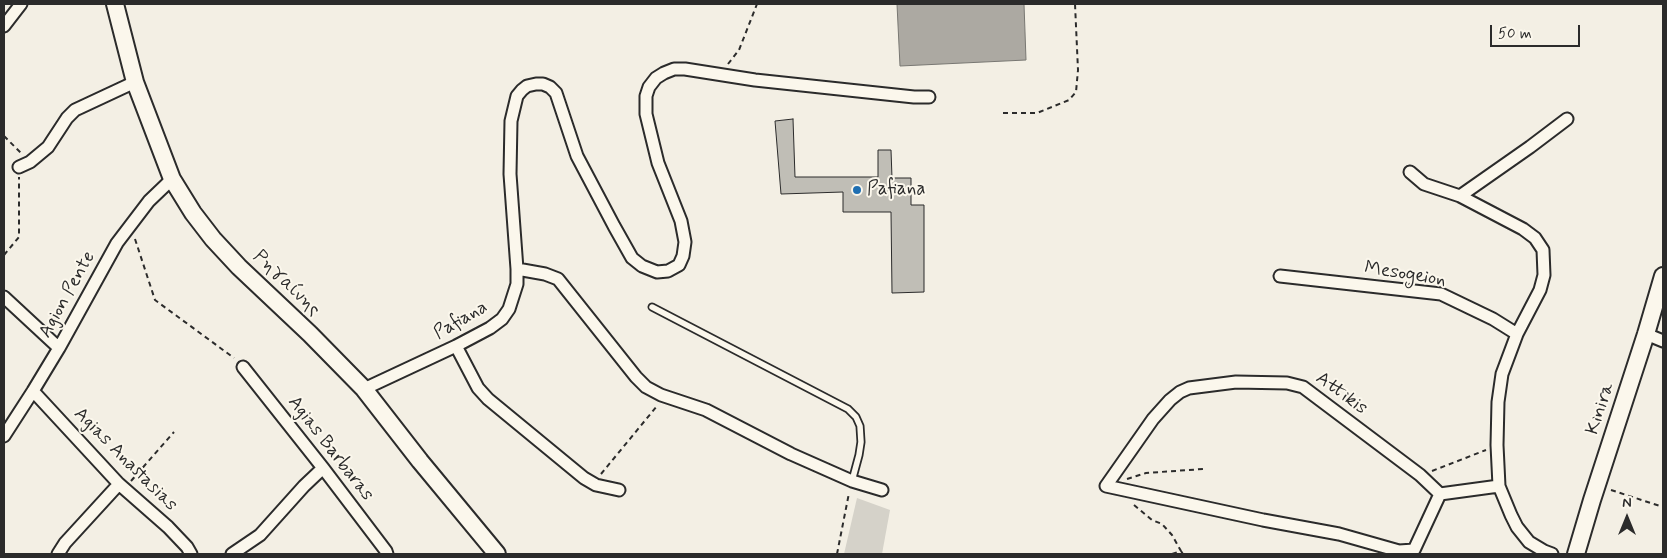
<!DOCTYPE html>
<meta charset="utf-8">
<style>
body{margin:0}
#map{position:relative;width:1667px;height:558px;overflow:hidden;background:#f3efe4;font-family:Mynerve,sans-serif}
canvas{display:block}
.frame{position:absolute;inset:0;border:5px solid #2b2b2b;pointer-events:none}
.north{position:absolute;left:1602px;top:493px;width:50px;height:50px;-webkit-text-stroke:4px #fbf7ec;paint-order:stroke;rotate:0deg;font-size:14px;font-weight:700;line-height:20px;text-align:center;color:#2b2b2b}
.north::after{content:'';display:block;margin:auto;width:18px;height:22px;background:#2b2b2b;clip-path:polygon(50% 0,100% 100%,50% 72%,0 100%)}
.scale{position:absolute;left:1490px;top:25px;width:90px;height:22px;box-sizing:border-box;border:2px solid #2b2b2b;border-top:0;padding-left:6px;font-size:15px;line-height:18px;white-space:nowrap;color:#2b2b2b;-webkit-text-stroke:4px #fbf7ec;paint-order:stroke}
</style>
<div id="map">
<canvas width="1667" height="558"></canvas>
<div class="frame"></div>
<div class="north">N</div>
<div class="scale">50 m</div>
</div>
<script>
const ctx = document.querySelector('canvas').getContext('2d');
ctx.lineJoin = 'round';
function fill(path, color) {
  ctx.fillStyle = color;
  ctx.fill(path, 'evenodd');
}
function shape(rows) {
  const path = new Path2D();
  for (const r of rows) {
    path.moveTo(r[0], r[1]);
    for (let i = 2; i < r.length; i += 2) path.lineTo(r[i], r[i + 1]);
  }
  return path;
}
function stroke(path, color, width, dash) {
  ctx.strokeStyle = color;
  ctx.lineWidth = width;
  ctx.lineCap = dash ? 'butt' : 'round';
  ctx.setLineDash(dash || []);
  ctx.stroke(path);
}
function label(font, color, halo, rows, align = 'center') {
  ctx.font = font + ' Mynerve,sans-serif';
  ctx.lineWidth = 4;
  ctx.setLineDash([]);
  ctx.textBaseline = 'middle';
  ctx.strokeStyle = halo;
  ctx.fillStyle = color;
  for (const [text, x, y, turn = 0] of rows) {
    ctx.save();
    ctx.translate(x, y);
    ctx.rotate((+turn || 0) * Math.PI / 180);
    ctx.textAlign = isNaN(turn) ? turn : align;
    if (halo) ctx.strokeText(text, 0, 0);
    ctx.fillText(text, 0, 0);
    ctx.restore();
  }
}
const green = shape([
 [857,498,890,510,882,554,844,554]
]);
const water = shape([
 [897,4,1024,4,1026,60,900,66,897,4]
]);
const building = shape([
 [793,119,795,177,878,177,878,150,891,150,892,178,911,178,911,205,924,205,924,292,892,293,891,212,843,212,843,192,781,194,775,121,793,119]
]);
const path = shape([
 [728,64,739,50,757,4],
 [1003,113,1037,113,1069,100,1076,92,1078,70,1075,4],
 [4,136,22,154],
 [135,239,155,300,234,358],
 [4,255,19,237,19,177],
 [1432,471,1486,450],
 [601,474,657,406],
 [1127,479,1146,473,1203,469],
 [131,481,174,432],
 [1611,490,1663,507],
 [1134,505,1152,520,1162,524,1172,535,1181,551],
 [837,554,849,493],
 [1172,554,1181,551,1183,554]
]);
const lane = shape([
 [652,307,848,409,856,417,860,426,861,442,859,455,852,481]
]);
const street = shape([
 [4,26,21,4],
 [19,167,30,162,48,147,67,118,75,110,135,82],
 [1410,172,1424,184,1460,196,1523,229,1535,238,1543,250,1544,275,1540,290,1517,334,1502,374,1498,402,1497,445,1499,486,1511,515,1517,527,1529,542,1544,551,1552,554],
 [1460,196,1530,147,1567,119],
 [517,269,545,274,558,279,636,377,646,387,661,395,706,410,791,454,852,481,882,490],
 [1280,276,1441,294,1493,319,1517,334],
 [4,297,59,348],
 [1646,334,1663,341],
 [456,346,478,388,488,399,584,478,596,485,619,490],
 [243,367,323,468,386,551,387,554],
 [364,389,456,346,490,328,502,319,509,309,517,284,517,269,510,174,511,121,517,96,522,90,527,86,536,84,543,84,550,87,556,93,577,156,614,226,632,258,642,266,657,272,668,271,679,265,683,256,685,242,681,221,658,163,646,114,646,96,649,87,656,78,664,73,674,69,685,69,755,80,914,97,929,97],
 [33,391,119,484,168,527,187,547,191,554],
 [4,436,33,391,59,348,117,243,149,201,172,179],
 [1440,494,1414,550,1399,551,1339,534,1263,520,1106,486,1153,419,1170,400,1180,392,1189,388,1236,382,1287,383,1303,387,1420,475,1440,494,1499,486],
 [58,554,65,543,119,484],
 [232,554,260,535,304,486,323,468]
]);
const secondary = shape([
 [115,4,135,82,172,179,193,213,213,239,239,267,310,334,364,389,420,461,497,554],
 [1576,554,1592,500,1646,334,1663,276]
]);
const markers = [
 [857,190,5,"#1f6fb2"]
];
const poiNames = [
 ["Pafiana",867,190]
];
const streetNames = [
 ["Mesogeion",1405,275,9],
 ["Ρηγαίνης",286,284,44],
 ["Agion Pente",68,295,-61],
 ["Pafiana",461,321,-30],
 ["Attikis",1341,394,36],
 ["Kinira",1601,409,-72],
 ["Agias Barbaras",330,449,52],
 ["Agias Anastasias",125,460,45]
];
fill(green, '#d5d2c9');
fill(water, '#aca9a2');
stroke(water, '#787772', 1);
fill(building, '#c0beb6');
stroke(building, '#2b2b2b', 1);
stroke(lane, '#2b2b2b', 9);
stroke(street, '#2b2b2b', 15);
stroke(secondary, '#2b2b2b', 20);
stroke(path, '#2b2b2b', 2, [5, 4]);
stroke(lane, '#fbf7ec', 5.5);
stroke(street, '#fbf7ec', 11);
stroke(secondary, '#fbf7ec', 16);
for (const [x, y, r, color] of markers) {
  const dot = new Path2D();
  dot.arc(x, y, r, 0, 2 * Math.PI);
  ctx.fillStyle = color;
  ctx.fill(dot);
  stroke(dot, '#fbf7ec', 2);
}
label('19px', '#2b2b2b', '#fbf7ec', poiNames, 'left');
label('19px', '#2b2b2b', '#fbf7ec', streetNames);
</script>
